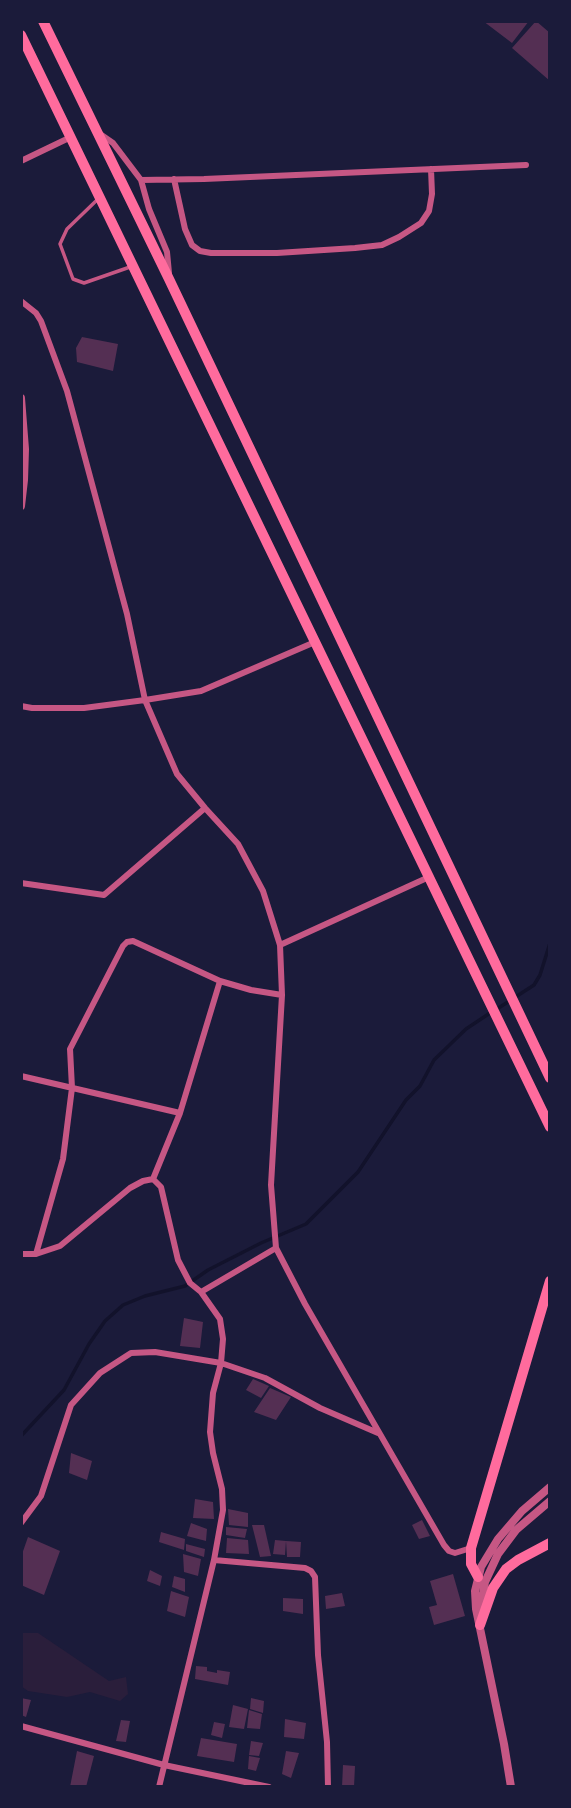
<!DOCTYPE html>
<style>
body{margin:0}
#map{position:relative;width:571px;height:1808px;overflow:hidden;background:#1b1b3a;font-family:"Roboto Serif",serif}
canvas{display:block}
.frame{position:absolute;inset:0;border:23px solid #1b1b3a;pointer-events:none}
</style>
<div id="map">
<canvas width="571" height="1808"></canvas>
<div class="frame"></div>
</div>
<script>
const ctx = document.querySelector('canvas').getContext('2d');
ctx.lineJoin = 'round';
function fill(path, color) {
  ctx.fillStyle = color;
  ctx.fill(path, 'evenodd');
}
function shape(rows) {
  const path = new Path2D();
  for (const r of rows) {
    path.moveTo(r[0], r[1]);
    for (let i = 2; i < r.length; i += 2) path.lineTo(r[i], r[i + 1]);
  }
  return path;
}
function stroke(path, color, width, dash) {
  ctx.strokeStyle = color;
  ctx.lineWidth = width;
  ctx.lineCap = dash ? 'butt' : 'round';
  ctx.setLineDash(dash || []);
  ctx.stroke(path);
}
const green = shape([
 [21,1633,38,1633,109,1681,126,1677,128,1694,120,1701,90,1692,67,1697,28,1691,21,1686]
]);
const stream = shape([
 [497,1009,534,985,540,975,550,943],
 [21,1436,64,1390,89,1344,105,1321,123,1305,145,1296,185,1286,208,1270,261,1243,306,1224,358,1172,406,1100,420,1086,434,1060,466,1029,490,1013]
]);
const building = shape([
 [483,21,529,21,512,43],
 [536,21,550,33,550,81,512,48],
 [82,337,118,344,113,371,77,362,76,348],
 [184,1318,203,1322,200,1348,180,1346],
 [253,1379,269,1386,261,1398,246,1390],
 [270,1388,291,1397,276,1420,254,1412],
 [71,1453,92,1461,87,1480,69,1473],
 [195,1499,213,1502,214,1519,193,1518],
 [228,1509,248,1513,248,1527,229,1525],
 [422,1520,430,1536,419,1539,412,1525],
 [191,1523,207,1529,206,1541,187,1536],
 [252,1525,264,1525,271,1556,260,1557],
 [226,1527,247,1529,245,1538,226,1535],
 [161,1532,185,1539,184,1550,159,1542],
 [28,1537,60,1551,44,1595,21,1585,21,1557],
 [227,1538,248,1540,249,1554,226,1553],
 [275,1540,286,1541,285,1555,273,1554],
 [286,1541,301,1542,300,1557,287,1557],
 [186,1544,205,1549,204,1557,186,1551],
 [183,1554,201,1559,198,1576,184,1572],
 [150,1570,162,1576,160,1586,147,1581],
 [453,1574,465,1616,434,1625,429,1607,437,1605,430,1581],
 [174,1576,185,1579,185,1592,172,1587],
 [171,1591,189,1597,185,1617,167,1611],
 [342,1593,345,1606,326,1609,325,1596],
 [283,1598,303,1599,303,1614,283,1611],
 [196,1666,207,1667,207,1671,217,1673,217,1670,230,1672,228,1685,195,1679],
 [21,1698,31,1700,26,1717,21,1715],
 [251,1698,264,1701,263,1713,250,1709],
 [233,1705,248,1709,244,1729,229,1727],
 [249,1710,262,1714,260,1729,247,1728],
 [285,1719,306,1723,304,1739,284,1737],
 [121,1720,130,1721,126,1742,116,1741],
 [214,1722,225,1724,222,1738,211,1735],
 [201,1738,237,1744,234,1762,197,1756],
 [251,1741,263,1743,259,1756,249,1755],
 [77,1751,94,1756,86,1787,70,1787],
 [286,1751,299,1753,291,1778,282,1774],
 [249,1756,260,1758,256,1771,248,1769],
 [343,1765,355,1766,354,1787,342,1787]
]);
const service = shape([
 [98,199,67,229,60,244,73,279,84,283,130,267]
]);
const minor = shape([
 [100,134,113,143,141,180,149,209,167,252,169,273],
 [21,161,71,137],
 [174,179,185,229,192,245,200,251,211,253,277,253,355,248,382,245,399,237,421,223,429,211,432,194,431,169],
 [141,180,204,179,526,165],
 [21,301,36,313,41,321,67,391,127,614,145,700,177,774,205,808,238,844,263,891,280,945,282,995,271,1185,276,1248,305,1304,444,1545,449,1551,455,1553,471,1548],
 [21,706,32,708,84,708,145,700,201,691,315,642],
 [21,883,104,895,205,808],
 [280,945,429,877],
 [21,1076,180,1113],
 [153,1179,161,1187,178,1260,190,1283,201,1292,220,1319,223,1339,221,1363,213,1393,210,1432,213,1453,222,1489,223,1510,214,1560,159,1787],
 [153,1179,180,1113,220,981],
 [21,1254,36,1254,60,1246,130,1188,143,1181,153,1179],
 [36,1254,63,1159,72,1088,70,1049,123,946,127,942,133,941,220,981,251,990,282,995],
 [201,1292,276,1248],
 [21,1523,41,1496,71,1405,100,1373,131,1353,155,1352,221,1363,265,1378,320,1408,378,1433],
 [214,1560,305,1568,311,1571,315,1577,318,1655,327,1742,328,1787],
 [21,1726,164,1765,269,1787]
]);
const tertiary = shape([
 [21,398,25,449,24,480,21,506],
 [480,1611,485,1582,498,1554,516,1530,550,1501],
 [511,1787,504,1744,476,1609,475,1591,481,1567,498,1539,522,1511,550,1487]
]);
const trunk = shape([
 [43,21,169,279,550,1078],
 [21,35,550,1127],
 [478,1577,471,1564,471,1548,550,1281],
 [480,1625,493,1588,506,1569,518,1560,550,1543]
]);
fill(green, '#2a1e3b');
stroke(stream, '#12122b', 3.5);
fill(building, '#542f53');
stroke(service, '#c65784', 3.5);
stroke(minor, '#c65784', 6);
stroke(tertiary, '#c65784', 8);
stroke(trunk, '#ff6b9d', 10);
</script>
